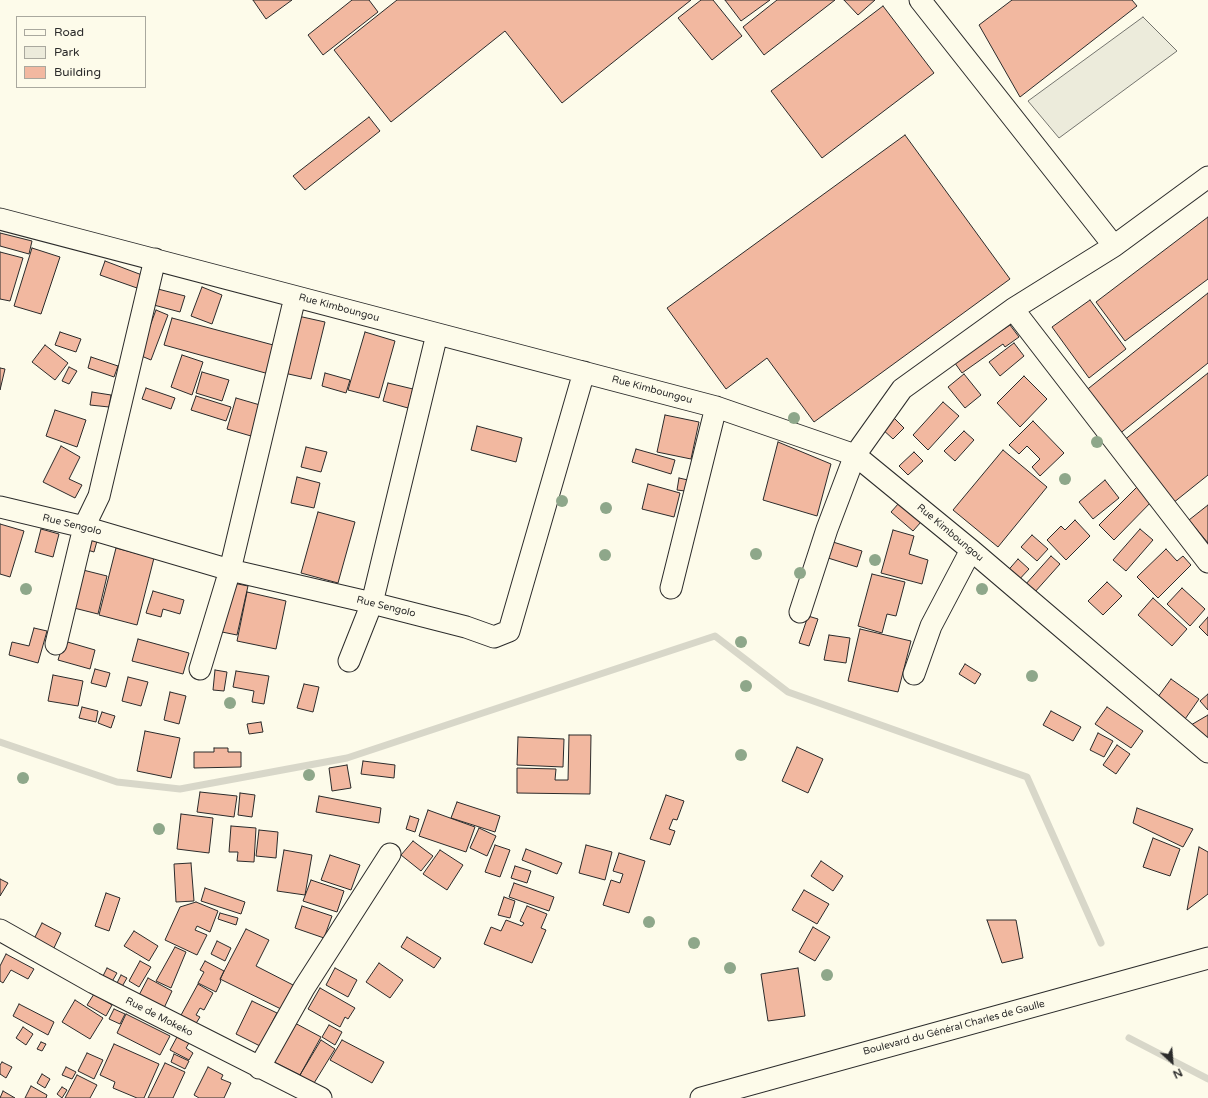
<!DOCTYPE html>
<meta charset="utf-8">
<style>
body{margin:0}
#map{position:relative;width:1208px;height:1098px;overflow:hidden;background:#fdfbea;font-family:"Varela Round",sans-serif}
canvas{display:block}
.legend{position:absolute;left:16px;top:16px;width:130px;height:72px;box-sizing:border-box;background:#fdfbea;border:1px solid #a9a89e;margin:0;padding:5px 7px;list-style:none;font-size:12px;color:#2b2b2b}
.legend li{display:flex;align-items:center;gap:8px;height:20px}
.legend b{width:20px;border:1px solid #a9a89e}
.north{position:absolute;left:1152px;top:1042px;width:40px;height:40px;-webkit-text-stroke:3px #fdfbea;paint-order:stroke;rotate:154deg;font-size:11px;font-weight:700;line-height:16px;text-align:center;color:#2b2b2b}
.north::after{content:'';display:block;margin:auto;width:14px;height:18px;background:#2b2b2b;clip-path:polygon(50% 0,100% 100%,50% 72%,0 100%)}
</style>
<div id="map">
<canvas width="1208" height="1098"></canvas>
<ul class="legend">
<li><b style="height:5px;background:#fdfbea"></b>Road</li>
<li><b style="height:11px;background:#ecebdb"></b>Park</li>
<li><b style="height:11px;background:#f2b8a0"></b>Building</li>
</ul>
<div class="north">N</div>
</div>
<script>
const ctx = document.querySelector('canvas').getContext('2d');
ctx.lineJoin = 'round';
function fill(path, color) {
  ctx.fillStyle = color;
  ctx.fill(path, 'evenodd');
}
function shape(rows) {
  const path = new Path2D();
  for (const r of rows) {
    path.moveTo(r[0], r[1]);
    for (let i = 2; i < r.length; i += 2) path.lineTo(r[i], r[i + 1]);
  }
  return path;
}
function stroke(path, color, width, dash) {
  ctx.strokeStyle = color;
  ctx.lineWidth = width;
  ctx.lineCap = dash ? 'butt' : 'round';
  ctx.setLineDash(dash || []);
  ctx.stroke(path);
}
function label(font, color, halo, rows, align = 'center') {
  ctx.font = font + ' "Varela Round",sans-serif';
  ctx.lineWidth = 3;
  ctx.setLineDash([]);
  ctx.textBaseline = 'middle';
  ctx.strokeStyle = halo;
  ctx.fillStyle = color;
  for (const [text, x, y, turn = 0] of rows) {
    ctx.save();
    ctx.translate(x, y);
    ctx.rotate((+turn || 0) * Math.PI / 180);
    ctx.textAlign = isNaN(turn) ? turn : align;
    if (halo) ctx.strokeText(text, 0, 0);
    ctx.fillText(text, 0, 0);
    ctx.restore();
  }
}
const green = shape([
 [1143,17,1177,51,1059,138,1028,101,1143,17]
]);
const stream = shape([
 [0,742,117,782,180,789,347,758,715,636,788,692,1027,777,1101,943],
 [1129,1038,1208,1079]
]);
const building = shape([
 [253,0,292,0,266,19,253,0],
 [352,0,369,0,378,12,323,55,308,35,352,0],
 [397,0,691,0,562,103,505,31,391,122,334,50,397,0],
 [701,0,713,0,742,36,712,60,678,18,701,0],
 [725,0,770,0,741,21,725,0],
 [777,0,835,0,764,55,743,27,777,0],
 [844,0,875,0,858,15,844,0],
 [1012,0,1132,0,1137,6,1020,97,979,25,1012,0],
 [883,6,934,73,822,158,771,91,883,6],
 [369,117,380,131,305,190,293,176,369,117],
 [905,135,1010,279,814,422,767,358,726,389,667,308,905,135],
 [1208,217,1208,279,1125,341,1096,302,1208,217],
 [0,233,32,241,29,254,0,246,0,233],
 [32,248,60,257,41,314,14,306,32,248],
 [0,252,23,258,10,301,0,299,0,252],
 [105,261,142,275,137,288,100,275,105,261],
 [202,287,222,295,212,324,191,316,202,287],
 [154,288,185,296,180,312,150,304,154,288],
 [1208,293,1208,363,1118,435,1084,392,1208,293],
 [1090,300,1126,349,1089,378,1052,327,1090,300],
 [156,310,168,315,151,360,139,355,156,310],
 [298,316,325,322,311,379,284,373,298,316],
 [172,318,277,346,269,374,164,345,172,318],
 [1010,325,1019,337,1005,347,1003,344,962,373,952,359,995,329,998,333,1010,325],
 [60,332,81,339,76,352,55,345,60,332],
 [365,332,395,341,379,398,348,390,365,332],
 [1014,343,1024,356,1000,376,989,362,1014,343],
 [45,345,68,363,55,380,32,362,45,345],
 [182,355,203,362,192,395,171,387,182,355],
 [91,357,118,366,114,377,88,368,91,357],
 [69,367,77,371,69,384,62,381,69,367],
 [0,368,5,369,0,390,0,368],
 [202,372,229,380,222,401,196,393,202,372],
 [325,373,350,380,346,393,322,386,325,373],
 [1208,373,1208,475,1173,503,1123,441,1208,373],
 [964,374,981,395,965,408,948,387,964,374],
 [1024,376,1047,399,1020,427,997,403,1024,376],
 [388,383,413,389,408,408,383,401,388,383],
 [146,388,175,398,171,409,142,399,146,388],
 [92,392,111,395,109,407,90,405,92,392],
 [196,396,231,407,226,421,191,410,196,396],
 [236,398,260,405,251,436,227,429,236,398],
 [943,402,959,416,928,450,913,435,943,402],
 [55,410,86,420,77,447,46,436,55,410],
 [665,415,699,422,691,459,657,452,665,415],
 [892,416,904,428,893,439,881,428,892,416],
 [1033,421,1064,453,1040,476,1032,467,1040,459,1027,446,1019,454,1009,445,1033,421],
 [477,426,522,438,516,462,471,450,477,426],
 [964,431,974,440,955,461,944,451,964,431],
 [778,442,831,464,817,516,763,500,778,442],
 [61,446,80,457,69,479,82,485,75,498,43,482,61,446],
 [306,447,327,452,321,472,301,467,306,447],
 [636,449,675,460,671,474,632,462,636,449],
 [1003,450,1047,487,998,547,953,510,1003,450],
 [914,452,923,461,908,475,899,466,914,452],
 [297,477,320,483,314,508,291,503,297,477],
 [679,478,688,480,685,491,677,490,679,478],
 [1105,480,1119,498,1093,519,1079,502,1105,480],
 [1141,483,1156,497,1114,540,1099,525,1141,483],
 [648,484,680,493,674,517,642,509,648,484],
 [899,503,921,522,913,531,891,512,899,503],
 [1208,505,1208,543,1189,520,1208,505],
 [318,512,355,522,338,583,301,573,318,512],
 [1075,520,1090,536,1066,560,1047,540,1061,526,1065,530,1075,520],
 [0,524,24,531,10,577,0,574,0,524],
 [41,529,59,534,53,557,35,552,41,529],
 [1140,529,1153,540,1126,571,1113,560,1140,529],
 [893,530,914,536,909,554,928,560,922,584,881,573,893,530],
 [1032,535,1048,549,1037,561,1021,547,1032,535],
 [87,538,97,541,94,552,84,549,87,538],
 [833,542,862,551,857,567,828,558,833,542],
 [116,548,154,558,137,625,99,615,116,548],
 [1166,549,1177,561,1183,556,1191,565,1158,598,1137,577,1166,549],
 [1051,556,1060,564,1034,593,1025,585,1051,556],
 [1018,559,1029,569,1016,583,1005,574,1018,559],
 [79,569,107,576,98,614,70,607,79,569],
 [872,574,905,582,896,616,887,614,882,633,858,626,872,574],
 [1107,582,1122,596,1103,615,1088,601,1107,582],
 [233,583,248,586,237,635,222,632,233,583],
 [1182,588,1205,609,1190,626,1167,604,1182,588],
 [153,591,184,600,180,614,163,609,161,617,146,613,153,591],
 [247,592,286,601,276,649,237,641,247,592],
 [1153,598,1187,629,1172,646,1138,615,1153,598],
 [808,616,818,619,809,646,799,643,808,616],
 [1208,617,1208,636,1199,627,1208,617],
 [34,628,47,631,38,663,9,655,12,642,29,646,34,628],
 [860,629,911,641,898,692,848,681,860,629],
 [829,635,850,638,846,663,824,660,829,635],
 [138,639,189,653,183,674,132,661,138,639],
 [64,641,95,650,90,669,58,660,64,641],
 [965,664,981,674,975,684,959,674,965,664],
 [95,669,110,673,106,687,91,683,95,669],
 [215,670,227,672,224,691,213,690,215,670],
 [236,671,269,676,264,704,252,702,254,691,233,687,236,671],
 [53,675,83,681,78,706,48,701,53,675],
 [128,677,148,682,141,706,122,701,128,677],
 [1171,679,1199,699,1183,722,1155,701,1171,679],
 [304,684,319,687,313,712,297,708,304,684],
 [170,692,186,696,179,724,164,720,170,692],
 [1208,694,1208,710,1200,701,1208,694],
 [82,707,98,711,96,722,79,718,82,707],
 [1107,707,1143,731,1131,748,1095,724,1107,707],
 [1051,711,1081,727,1073,741,1043,725,1051,711],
 [102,712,115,716,111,728,98,723,102,712],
 [1208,715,1208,742,1191,725,1208,715],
 [261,722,263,732,249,734,247,724,261,722],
 [145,731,180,738,171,778,137,771,145,731],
 [1098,733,1113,741,1104,757,1090,750,1098,733],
 [569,735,591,735,590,794,517,793,517,768,556,769,555,780,568,780,569,735],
 [518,737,564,739,563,767,517,765,518,737],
 [1117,745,1130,754,1116,774,1103,765,1117,745],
 [797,747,823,759,808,793,782,781,797,747],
 [214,748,228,748,228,752,241,752,241,767,194,768,194,752,214,752,214,748],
 [363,761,395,765,394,778,361,774,363,761],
 [347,765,351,788,332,791,329,768,347,765],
 [200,792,237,796,234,817,197,812,200,792],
 [240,793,255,795,252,817,238,815,240,793],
 [666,795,684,801,677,820,673,819,669,829,675,831,670,845,650,839,666,795],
 [319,796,381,808,379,823,316,812,319,796],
 [457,802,500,816,495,832,451,818,457,802],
 [1137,808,1193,829,1183,847,1133,823,1137,808],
 [428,810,475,827,466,852,419,836,428,810],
 [181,814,213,818,209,853,177,849,181,814],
 [410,816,419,819,415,832,406,829,410,816],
 [231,826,256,828,254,862,237,861,238,852,229,852,231,826],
 [479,828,496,836,487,856,470,848,479,828],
 [259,830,278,832,276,858,256,856,259,830],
 [1153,838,1180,849,1170,876,1143,867,1153,838],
 [413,841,433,856,421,871,401,855,413,841],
 [495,845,510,850,500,877,485,872,495,845],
 [586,845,612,852,605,880,579,873,586,845],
 [1199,847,1208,852,1208,894,1187,910,1199,847],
 [526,849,562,863,557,874,522,860,526,849],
 [284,850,312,855,305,895,277,891,284,850],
 [440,850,463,865,447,890,423,874,440,850],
 [619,853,645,861,629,913,603,905,611,880,620,883,623,874,613,871,619,853],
 [330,855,360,865,351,890,321,880,330,855],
 [821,861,843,876,833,891,811,876,821,861],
 [191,863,194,901,176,902,174,864,191,863],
 [515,866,531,871,527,883,511,878,515,866],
 [0,879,8,883,0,896,0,879],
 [311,880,344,891,337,912,303,901,311,880],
 [514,883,554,897,549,911,509,897,514,883],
 [205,888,245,902,241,914,201,901,205,888],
 [804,890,829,904,817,924,792,910,804,890],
 [106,893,120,898,109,931,95,926,106,893],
 [504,897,515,901,510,918,498,915,504,897],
 [196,902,218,911,210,932,197,926,195,930,207,935,197,955,165,940,180,907,196,902],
 [302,906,332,916,324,938,295,928,302,906],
 [527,906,547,914,541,928,546,930,532,963,484,944,491,927,501,931,506,920,522,926,524,923,520,921,527,906],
 [220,913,238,918,236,925,218,919,220,913],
 [987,920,1016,920,1023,958,1002,963,987,920],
 [42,923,61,933,53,950,33,941,42,923],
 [813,927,830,937,815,961,799,952,813,927],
 [246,929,269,940,256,966,295,986,283,1010,220,979,246,929],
 [134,931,158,946,149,961,124,946,134,931],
 [407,937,441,958,434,968,401,947,407,937],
 [217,941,231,948,225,961,211,954,217,941],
 [175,947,186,952,171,988,156,981,175,947],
 [6,954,34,969,28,979,11,970,3,983,0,981,0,966,6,954],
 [140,961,151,967,139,987,129,981,140,961],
 [205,961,224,971,220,980,221,981,216,992,198,983,204,972,200,970,205,961],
 [379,963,403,980,390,998,366,982,379,963],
 [107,968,117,973,110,985,101,980,107,968],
 [335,968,357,980,348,997,326,985,335,968],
 [798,968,805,1016,768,1021,761,974,798,968],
 [121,975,127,978,120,990,115,987,121,975],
 [148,978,172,991,164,1008,138,997,148,978],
 [198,984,213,993,204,1010,200,1008,196,1015,200,1017,195,1025,180,1017,198,984],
 [320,988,355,1008,348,1019,345,1017,340,1027,308,1009,320,988],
 [94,994,112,1005,106,1016,87,1005,94,994],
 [75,1000,103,1018,90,1039,62,1022,75,1000],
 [252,1001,277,1013,260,1046,236,1034,252,1001],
 [19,1004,54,1022,48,1035,13,1016,19,1004],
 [114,1009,125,1014,120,1024,109,1019,114,1009],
 [126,1014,170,1036,160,1055,117,1033,126,1014],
 [293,1022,321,1037,300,1075,272,1061,293,1022],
 [329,1025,342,1032,335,1045,322,1037,329,1025],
 [23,1027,33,1034,26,1045,16,1038,23,1027],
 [177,1037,189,1043,186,1048,193,1053,189,1060,170,1050,177,1037],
 [321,1040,335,1049,311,1088,297,1080,321,1040],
 [342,1040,384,1062,372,1083,330,1060,342,1040],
 [41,1042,46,1044,42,1051,37,1049,41,1042],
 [114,1044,159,1064,144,1098,137,1098,113,1088,115,1082,100,1075,114,1044],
 [87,1053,103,1060,94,1079,78,1071,87,1053],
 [174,1054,189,1061,185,1069,171,1062,174,1054],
 [2,1062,12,1067,6,1078,0,1074,0,1065,2,1062],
 [165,1063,185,1072,173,1098,148,1098,165,1063],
 [66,1067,76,1072,72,1079,62,1075,66,1067],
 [208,1067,223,1075,221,1079,231,1083,224,1098,199,1098,194,1095,208,1067],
 [42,1074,50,1079,45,1088,37,1083,42,1074],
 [77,1075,97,1085,90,1098,65,1098,77,1075],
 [31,1086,47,1095,46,1098,25,1098,31,1086],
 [62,1087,67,1090,62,1098,57,1094,62,1087],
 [3,1091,15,1098,0,1098,3,1091]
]);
const minor = shape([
 [920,0,1114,246],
 [0,219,716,407,855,455,971,550,1208,752],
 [1013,309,1208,562],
 [0,507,84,527,230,570,372,603,466,627,494,637,509,631,584,372],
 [671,588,716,407],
 [800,612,827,529,855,455,902,389,1013,309,1114,246,1208,177],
 [56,644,84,527,99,496,155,259],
 [349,661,372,603,437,334],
 [200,669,230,570,295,297],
 [914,674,931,626,971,550],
 [0,930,94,983,321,1098],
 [259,1068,304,988,390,854],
 [701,1098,1208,958]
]);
const trees = [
 [794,418],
 [1097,442],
 [1065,479],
 [562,501],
 [606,508],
 [756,554],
 [605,555],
 [875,560],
 [800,573],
 [26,589],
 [982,589],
 [741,642],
 [1032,676],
 [746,686],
 [230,703],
 [741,755],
 [309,775],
 [23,778],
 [159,829],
 [649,922],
 [694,943],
 [730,968],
 [827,975]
];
const streetNames = [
 ["Rue Kimboungou",339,308,15],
 ["Rue Kimboungou",652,390,15],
 ["Rue Sengolo",72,525,14],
 ["Rue Kimboungou",950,533,40],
 ["Rue Sengolo",386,607,14],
 ["Rue de Mokeko",159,1017,27],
 ["Boulevard du Général Charles de Gaulle",954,1028,-15]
];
fill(green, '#ecebdb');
stroke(green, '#74746e', 1);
stroke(stream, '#d8d7c9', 7);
fill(building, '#f2b8a0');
stroke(building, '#2b2b2b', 1);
stroke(minor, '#2b2b2b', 23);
stroke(minor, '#fdfbea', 21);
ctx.fillStyle = '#8ea78a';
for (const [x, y] of trees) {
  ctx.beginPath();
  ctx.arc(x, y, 6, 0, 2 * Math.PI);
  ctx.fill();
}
label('10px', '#2b2b2b', '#fdfbea', streetNames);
</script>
